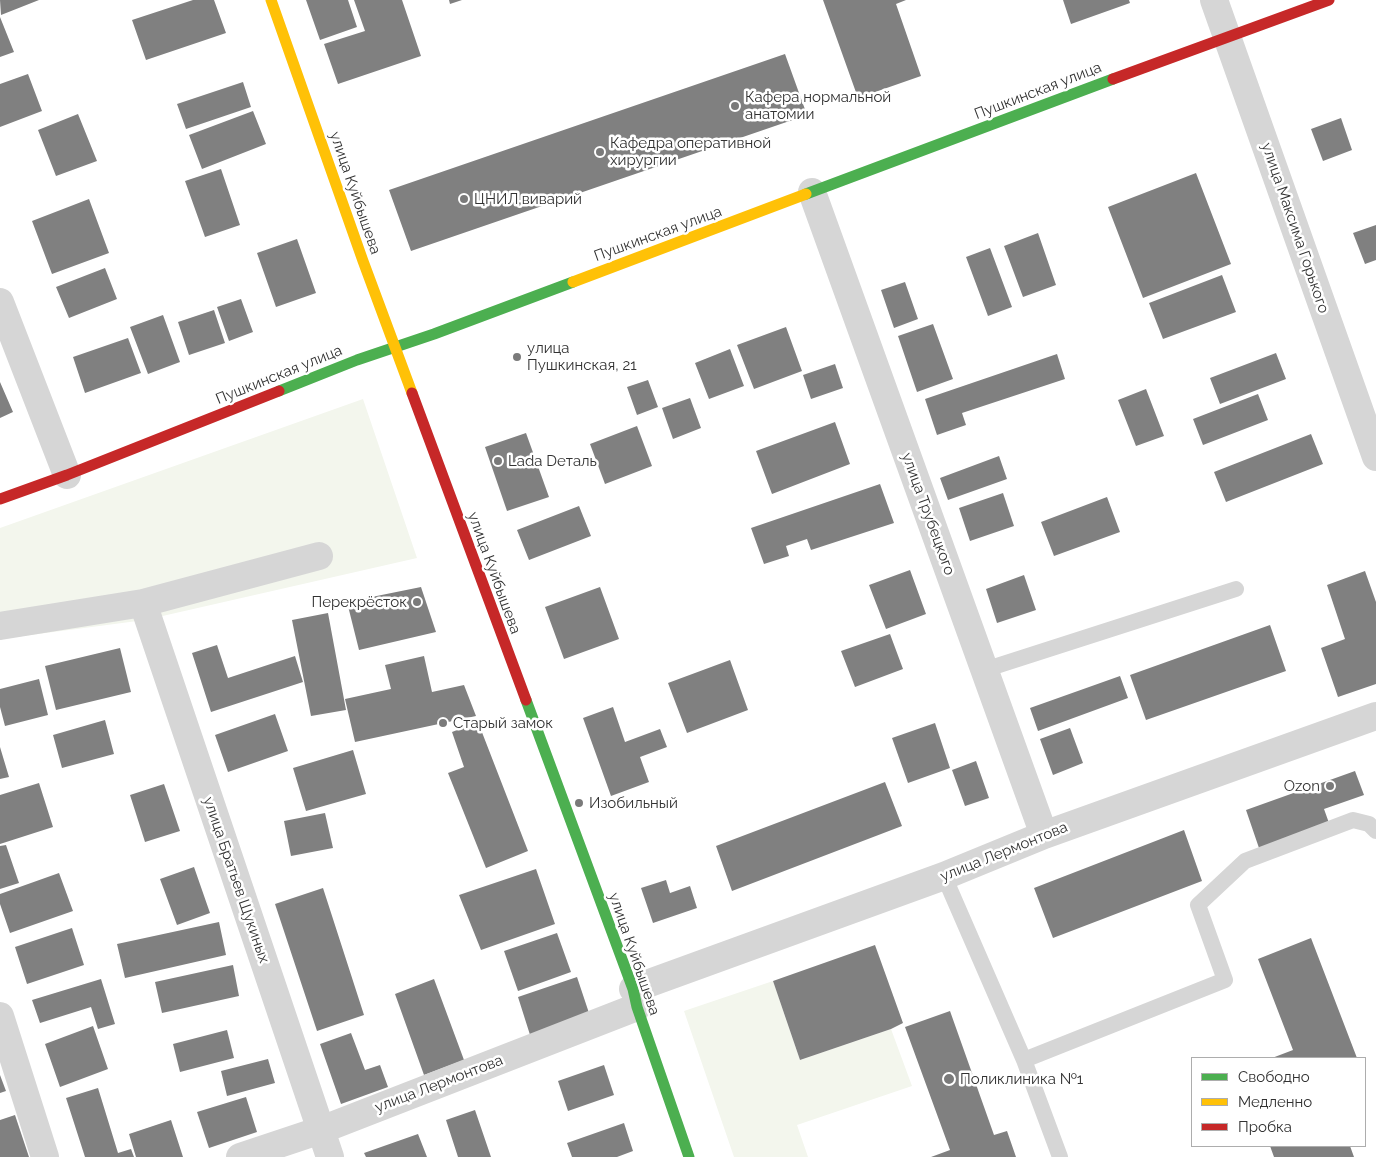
<!DOCTYPE html>
<meta charset="utf-8">
<style>
body{margin:0}
#map{position:relative;width:1376px;height:1157px;overflow:hidden;background:#fff;font-family:Raleway,sans-serif}
canvas{display:block}
.legend{position:absolute;left:1191px;top:1057px;width:175px;height:90px;box-sizing:border-box;background:#fff;border:1px solid #adadad;margin:0;padding:6px 9px;list-style:none;font-size:15px;color:#323232}
.legend li{display:flex;align-items:center;gap:10px;height:25px}
.legend b{width:25px;border:1px solid #adadad}
</style>
<div id="map">
<canvas width="1376" height="1157"></canvas>
<ul class="legend">
<li><b style="height:6px;background:#4caf50"></b>Свободно</li>
<li><b style="height:6px;background:#ffc107"></b>Медленно</li>
<li><b style="height:6px;background:#c62828"></b>Пробка</li>
</ul>
</div>
<script>
const ctx = document.querySelector('canvas').getContext('2d');
ctx.lineJoin = 'round';
function fill(path, color) {
  ctx.fillStyle = color;
  ctx.fill(path, 'evenodd');
}
function shape(rows) {
  const path = new Path2D();
  for (const r of rows) {
    path.moveTo(r[0], r[1]);
    for (let i = 2; i < r.length; i += 2) path.lineTo(r[i], r[i + 1]);
  }
  return path;
}
function stroke(path, color, width, dash) {
  ctx.strokeStyle = color;
  ctx.lineWidth = width;
  ctx.lineCap = dash ? 'butt' : 'round';
  ctx.setLineDash(dash || []);
  ctx.stroke(path);
}
function label(font, color, halo, rows, align = 'center') {
  ctx.font = font + ' Raleway,sans-serif';
  ctx.lineWidth = 5;
  ctx.setLineDash([]);
  ctx.textBaseline = 'middle';
  ctx.strokeStyle = halo;
  ctx.fillStyle = color;
  for (const [text, x, y, turn = 0] of rows) {
    ctx.save();
    ctx.translate(x, y);
    ctx.rotate((+turn || 0) * Math.PI / 180);
    ctx.textAlign = isNaN(turn) ? turn : align;
    if (halo) ctx.strokeText(text, 0, 0);
    ctx.fillText(text, 0, 0);
    ctx.restore();
  }
}
const green = shape([
 [363,399,417,558,145,620,0,639,0,528],
 [773,981,800,1060,891,1029,912,1086,797,1125,808,1157,734,1157,684,1011]
]);
const building = shape([
 [0,0,39,0,1,15],
 [193,0,214,0,226,33,146,60,132,20],
 [306,0,348,0,357,27,320,40],
 [354,0,402,0,421,56,338,84,324,44,365,31],
 [449,0,462,0,450,4],
 [823,0,906,0,896,4,921,76,858,98],
 [1063,0,1129,0,1130,3,1071,24],
 [0,17,14,52,0,57],
 [785,54,807,115,411,251,389,190],
 [28,74,42,111,0,127,0,84],
 [243,82,251,107,186,129,177,104],
 [253,111,266,144,202,169,189,135],
 [78,114,97,161,56,176,38,130],
 [1341,118,1352,150,1323,161,1311,129],
 [221,169,240,225,205,237,185,181],
 [1196,173,1231,264,1143,298,1108,207],
 [89,199,109,253,52,274,32,221],
 [1376,225,1376,260,1365,264,1353,233],
 [1038,233,1056,285,1023,297,1004,246],
 [297,239,316,293,276,307,257,253],
 [990,248,1012,307,988,316,966,257],
 [105,268,117,299,69,318,56,287],
 [1222,275,1236,312,1163,339,1149,303],
 [905,282,918,319,894,328,881,290],
 [241,299,253,332,229,341,217,307],
 [214,310,225,343,189,355,178,322],
 [163,315,180,362,148,374,130,327],
 [933,324,953,379,917,392,898,336],
 [786,327,802,371,754,389,737,345],
 [128,338,141,373,85,393,73,357],
 [730,349,744,386,709,399,695,363],
 [1276,353,1286,379,1220,404,1210,378],
 [1057,354,1065,379,962,413,966,425,937,435,925,399],
 [835,364,843,388,811,399,803,375],
 [648,380,658,407,637,415,627,387],
 [0,382,13,412,0,418],
 [1146,389,1164,436,1136,446,1118,400],
 [1258,394,1268,420,1203,445,1193,419],
 [690,398,701,428,673,439,662,408],
 [835,422,850,464,772,494,756,451],
 [637,426,652,466,605,484,590,444],
 [526,433,549,497,507,511,485,447],
 [1311,434,1323,464,1226,502,1214,472],
 [999,456,1007,479,948,500,940,478],
 [880,484,894,523,811,550,807,539,786,546,789,556,764,564,751,528],
 [1003,493,1014,526,970,541,959,508],
 [1107,497,1120,532,1054,556,1041,522],
 [579,506,591,536,529,560,517,530],
 [910,570,926,614,886,629,869,585],
 [1365,571,1376,602,1376,684,1338,697,1321,648,1345,639,1327,585],
 [1024,575,1036,610,997,623,986,589],
 [421,587,436,632,359,650,347,602],
 [600,587,619,639,564,659,545,607],
 [328,613,346,710,311,716,292,620],
 [1270,625,1286,671,1146,720,1130,675],
 [890,634,903,669,855,687,841,651],
 [217,645,228,678,295,656,303,682,211,712,192,653],
 [120,648,131,692,56,710,45,666],
 [424,656,432,692,464,685,476,716,355,742,345,699,391,689,385,665],
 [730,660,748,710,687,733,668,683],
 [1120,676,1128,698,1038,731,1030,708],
 [39,679,48,715,5,726,0,707,0,689],
 [613,707,625,742,660,729,667,747,640,757,649,782,611,796,583,718],
 [275,714,288,751,228,772,215,735],
 [105,720,114,754,62,768,53,735],
 [478,722,528,851,486,868,448,773,464,767,452,732],
 [935,723,950,768,908,783,892,738],
 [1070,728,1083,763,1053,775,1040,739],
 [0,747,9,777,0,779],
 [353,750,366,794,306,811,293,768],
 [976,761,989,798,965,806,952,770],
 [1355,771,1364,795,1324,809,1329,823,1259,848,1246,810],
 [885,782,902,826,732,891,716,846],
 [39,783,53,827,0,844,0,795],
 [164,784,180,831,145,842,130,795],
 [325,813,333,848,291,856,284,821],
 [1184,830,1202,881,1053,938,1034,888],
 [6,845,19,883,0,889,0,846],
 [194,867,210,913,177,925,160,879],
 [536,869,555,924,481,950,459,895],
 [59,873,73,911,10,933,0,904,0,894],
 [666,880,670,893,690,886,697,908,653,923,641,888],
 [323,888,364,1015,317,1031,275,904],
 [219,922,226,955,125,978,117,944],
 [72,928,84,965,27,984,15,947],
 [557,933,571,972,518,991,504,951],
 [1311,938,1357,1058,1272,1058,1293,1050,1258,959],
 [875,945,903,1023,891,1029,800,1060,773,981],
 [233,965,239,996,162,1013,155,982],
 [577,977,591,1019,531,1038,518,997],
 [101,979,115,1024,98,1029,91,1007,40,1023,32,1000],
 [434,979,464,1060,424,1075,395,994],
 [950,1011,994,1135,1007,1131,1016,1157,931,1157,950,1150,905,1027],
 [93,1026,108,1069,60,1087,45,1044],
 [227,1030,234,1058,180,1072,173,1044],
 [351,1033,365,1070,380,1065,388,1087,341,1104,320,1044],
 [268,1059,275,1083,227,1096,221,1071],
 [604,1065,614,1095,568,1111,558,1081],
 [0,1075,6,1091,0,1093],
 [98,1088,118,1153,131,1149,134,1157,85,1157,66,1098],
 [246,1097,257,1132,209,1148,197,1112],
 [475,1110,491,1157,458,1157,446,1120],
 [15,1115,29,1157,0,1157,0,1120],
 [171,1120,183,1157,136,1157,129,1134],
 [624,1123,633,1151,617,1157,572,1157,567,1143],
 [418,1134,427,1157,366,1157,364,1153],
 [1270,1146,1350,1146,1354,1157,1274,1157]
]);
const lane = shape([
 [984,670,1236,589],
 [944,876,1024,1060,1060,1157],
 [1024,1060,1225,980,1198,905,1245,861,1353,820,1369,824,1376,831]
]);
const street = shape([
 [1214,0,1376,457],
 [812,192,1044,835],
 [0,302,67,475],
 [143,603,330,1157],
 [0,626,143,603,319,556],
 [633,989,944,876,1044,835,1376,716],
 [0,1016,45,1157],
 [240,1157,321,1130,637,1007]
]);
const fast = shape([
 [806,194,1113,79],
 [279,391,357,360,434,334,573,282],
 [526,700,633,989,637,1007,689,1157]
]);
const slow = shape([
 [271,0,363,261,412,393],
 [573,282,806,194]
]);
const jam = shape([
 [1113,79,1329,0],
 [412,393,526,700],
 [0,499,67,475,279,391]
]);
const markers = [
 [735,106,5,"#7a7a7a"],
 [600,152,5,"#7a7a7a"],
 [464,199,5,"#7a7a7a"],
 [517,357,5,"#7a7a7a"],
 [498,461,5,"#7a7a7a"],
 [417,602,5,"#7a7a7a"],
 [443,723,5,"#7a7a7a"],
 [1330,786,5,"#7a7a7a"],
 [579,803,5,"#7a7a7a"],
 [949,1079,6,"#7a7a7a"]
];
const streetNames = [
 ["Пушкинская улица",1038,91,-21],
 ["улица Куйбышева",355,193,71],
 ["улица Максима Горького",1295,228,71],
 ["Пушкинская улица",658,234,-20],
 ["Пушкинская улица",279,375,-22],
 ["улица Трубецкого",928,514,70],
 ["улица Куйбышева",494,573,70],
 ["улица Лермонтова",1004,852,-22],
 ["улица Братьев Щукиных",236,880,71],
 ["улица Куйбышева",634,954,71],
 ["улица Лермонтова",439,1084,-21]
];
const poiNames = [
 ["Кафера нормальной",745,97],
 ["анатомии",745,114],
 ["Кафедра оперативной",610,143],
 ["хирургии",610,160],
 ["ЦНИЛ,виварий",474,199],
 ["улица",527,348],
 ["Пушкинская, 21",527,365],
 ["Lada Dеталь",508,461],
 ["Перекрёсток",407,602,"right"],
 ["Старый замок",453,723],
 ["Ozon",1320,786,"right"],
 ["Изобильный",589,803],
 ["Поликлиника №1",960,1079]
];
fill(green, '#f3f6ed');
fill(building, '#808080');
stroke(lane, '#d6d6d6', 16);
stroke(street, '#d6d6d6', 28);
stroke(fast, '#4caf50', 11);
stroke(slow, '#ffc107', 11);
stroke(jam, '#c62828', 11);
for (const [x, y, r, color] of markers) {
  const dot = new Path2D();
  dot.arc(x, y, r, 0, 2 * Math.PI);
  ctx.fillStyle = color;
  ctx.fill(dot);
  stroke(dot, '#fff', 2);
}
label('15px', '#323232', '#fff', streetNames);
label('15px', '#323232', '#fff', poiNames, 'left');
</script>
